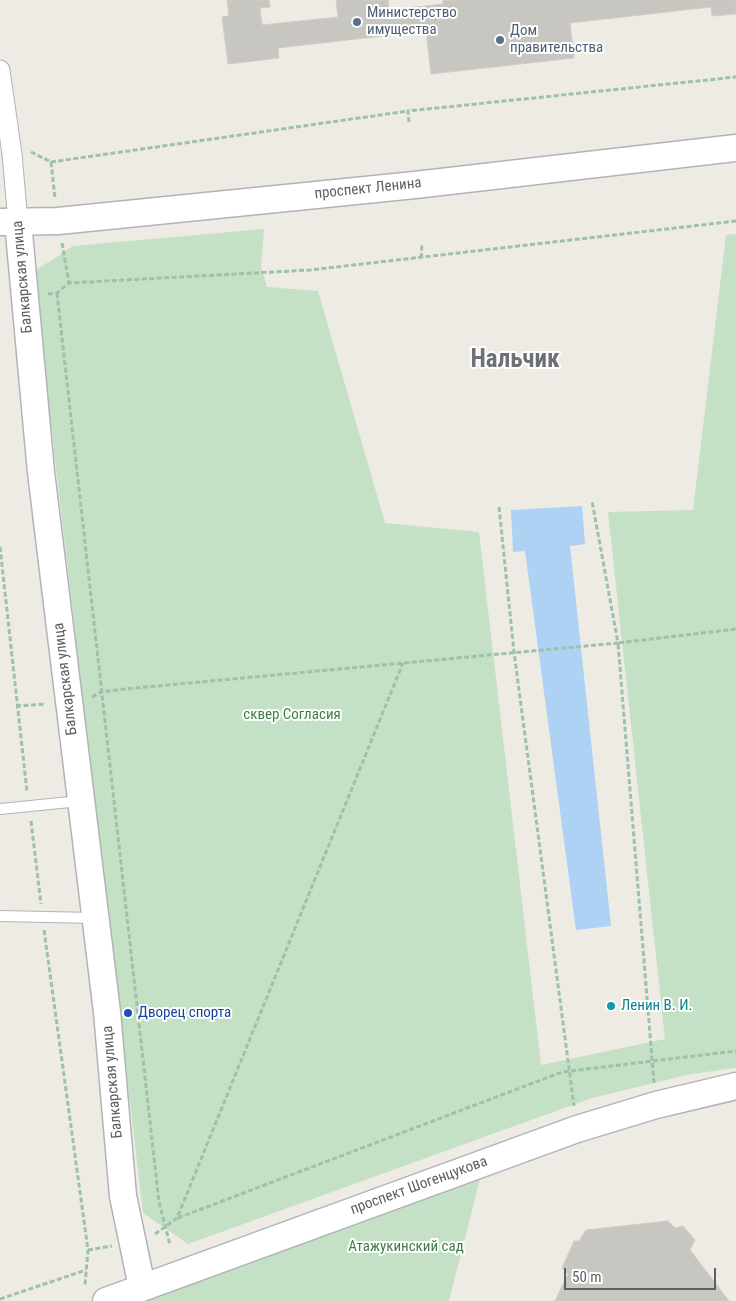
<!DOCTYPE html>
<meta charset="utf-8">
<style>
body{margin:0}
#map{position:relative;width:736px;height:1301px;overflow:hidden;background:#edebe4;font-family:"Roboto Condensed",sans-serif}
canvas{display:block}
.scale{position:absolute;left:564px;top:1268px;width:152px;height:22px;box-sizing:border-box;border:2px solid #5c5f63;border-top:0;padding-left:6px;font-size:15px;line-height:18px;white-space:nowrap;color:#5c5f63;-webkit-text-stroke:4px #fff;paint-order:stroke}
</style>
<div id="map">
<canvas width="736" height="1301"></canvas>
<div class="scale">50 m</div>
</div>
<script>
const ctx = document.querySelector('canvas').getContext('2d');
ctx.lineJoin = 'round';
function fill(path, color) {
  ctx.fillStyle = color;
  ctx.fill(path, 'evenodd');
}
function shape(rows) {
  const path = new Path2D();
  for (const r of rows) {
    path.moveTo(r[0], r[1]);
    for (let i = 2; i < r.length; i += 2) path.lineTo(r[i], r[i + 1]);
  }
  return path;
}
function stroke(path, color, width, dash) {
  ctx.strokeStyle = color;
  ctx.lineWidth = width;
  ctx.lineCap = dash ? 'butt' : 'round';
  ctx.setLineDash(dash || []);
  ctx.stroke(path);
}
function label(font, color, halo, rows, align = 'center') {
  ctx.font = font + ' "Roboto Condensed",sans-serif';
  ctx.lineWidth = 4;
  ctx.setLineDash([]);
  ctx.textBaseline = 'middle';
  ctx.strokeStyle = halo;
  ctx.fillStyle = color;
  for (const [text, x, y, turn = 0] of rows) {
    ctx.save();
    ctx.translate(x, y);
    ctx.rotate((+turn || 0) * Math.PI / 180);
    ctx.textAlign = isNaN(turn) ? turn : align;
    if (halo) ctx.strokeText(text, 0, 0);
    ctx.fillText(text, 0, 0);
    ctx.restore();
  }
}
const green = shape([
 [264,229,261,267,267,287,318,291,385,523,479,532,541,1065,665,1039,608,512,693,510,726,235,736,234,736,1068,691,1074,592,1098,188,1244,143,1213,38,313,35,271,73,246],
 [484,1163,449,1301,106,1301]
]);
const water = shape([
 [582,506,585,544,570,546,611,926,576,930,525,551,513,552,511,510]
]);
const building = shape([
 [227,0,269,0,270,7,260,8,262,25,338,17,336,0,388,0,389,10,443,4,443,0,736,0,736,14,712,16,711,7,570,23,574,58,431,74,426,31,278,48,279,58,228,64,222,17,229,16,227,0],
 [668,1221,675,1228,683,1226,695,1240,690,1250,729,1301,555,1301,568,1274,562,1268,574,1241,579,1241,586,1230,668,1221]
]);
const path = shape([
 [409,122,408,111,736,77],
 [31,152,51,162,55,198],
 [51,162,408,111],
 [62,243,69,283],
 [421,258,422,245],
 [57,293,159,1202,170,1245],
 [48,294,57,293,69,283,310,270,736,221],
 [499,507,514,652,574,1106],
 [0,547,27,792],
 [92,697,101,692,125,689,618,643,592,501],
 [16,706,46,704],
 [31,821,41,904],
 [44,930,88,1250,85,1285],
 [654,1083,618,643,736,629],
 [178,1218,562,1072,736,1051],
 [155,1234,177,1218,403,663],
 [88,1250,112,1246],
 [0,1299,86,1270]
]);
const lane = shape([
 [0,809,80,801],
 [0,916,94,918]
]);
const street = shape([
 [0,70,12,154,18,222]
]);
const secondary = shape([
 [1,222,58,221,415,185,736,148],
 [18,222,41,472,107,1012,123,1196,142,1287],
 [106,1301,577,1129,656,1105,736,1086]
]);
const markers = [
 [357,22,5,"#5c6f8a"],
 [500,40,5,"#5c6f8a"],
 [611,1006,5,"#0f9aa8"],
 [128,1013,5,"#1a4fb4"]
];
const serviceNames = [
 ["Министерство",367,13],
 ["имущества",367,30],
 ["Дом",510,31],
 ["правительства",510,48]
];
const streetNames = [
 ["проспект Ленина",368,189,-6],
 ["Балкарская улица",23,277,-95],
 ["Балкарская улица",66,679,-97],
 ["Балкарская улица",113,1082,-95],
 ["проспект Шогенцукова",419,1186,-20]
];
const parkNames = [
 ["сквер Согласия",292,715],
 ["Атажукинский сад",406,1247]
];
const cultureNames = [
 ["Ленин В. И.",621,1006]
];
const transitNames = [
 ["Дворец спорта",138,1013]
];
const townNames = [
 ["Нальчик",515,361]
];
fill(green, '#c4e1c5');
fill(water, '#add2f4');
fill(building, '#c8c6c1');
stroke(building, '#d1cdc3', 1);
stroke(lane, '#b1b4b8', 12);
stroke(street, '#b1b4b8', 21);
stroke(secondary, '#b1b3b7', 29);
stroke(path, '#9ec1aa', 3, [5, 2.5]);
stroke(lane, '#fff', 10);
stroke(street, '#fff', 19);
stroke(secondary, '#fff', 26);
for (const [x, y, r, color] of markers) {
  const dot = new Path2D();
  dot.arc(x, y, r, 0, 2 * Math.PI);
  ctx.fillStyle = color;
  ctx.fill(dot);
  stroke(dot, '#fff', 2);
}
label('15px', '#4e5e75', '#fff', serviceNames, 'left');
label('15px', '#5c5f63', '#fff', streetNames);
label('15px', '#3f7f45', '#fff', parkNames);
label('15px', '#0d838f', '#fff', cultureNames, 'left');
label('15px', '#164399', '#fff', transitNames, 'left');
label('bold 25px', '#6d7175', '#fff', townNames);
</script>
